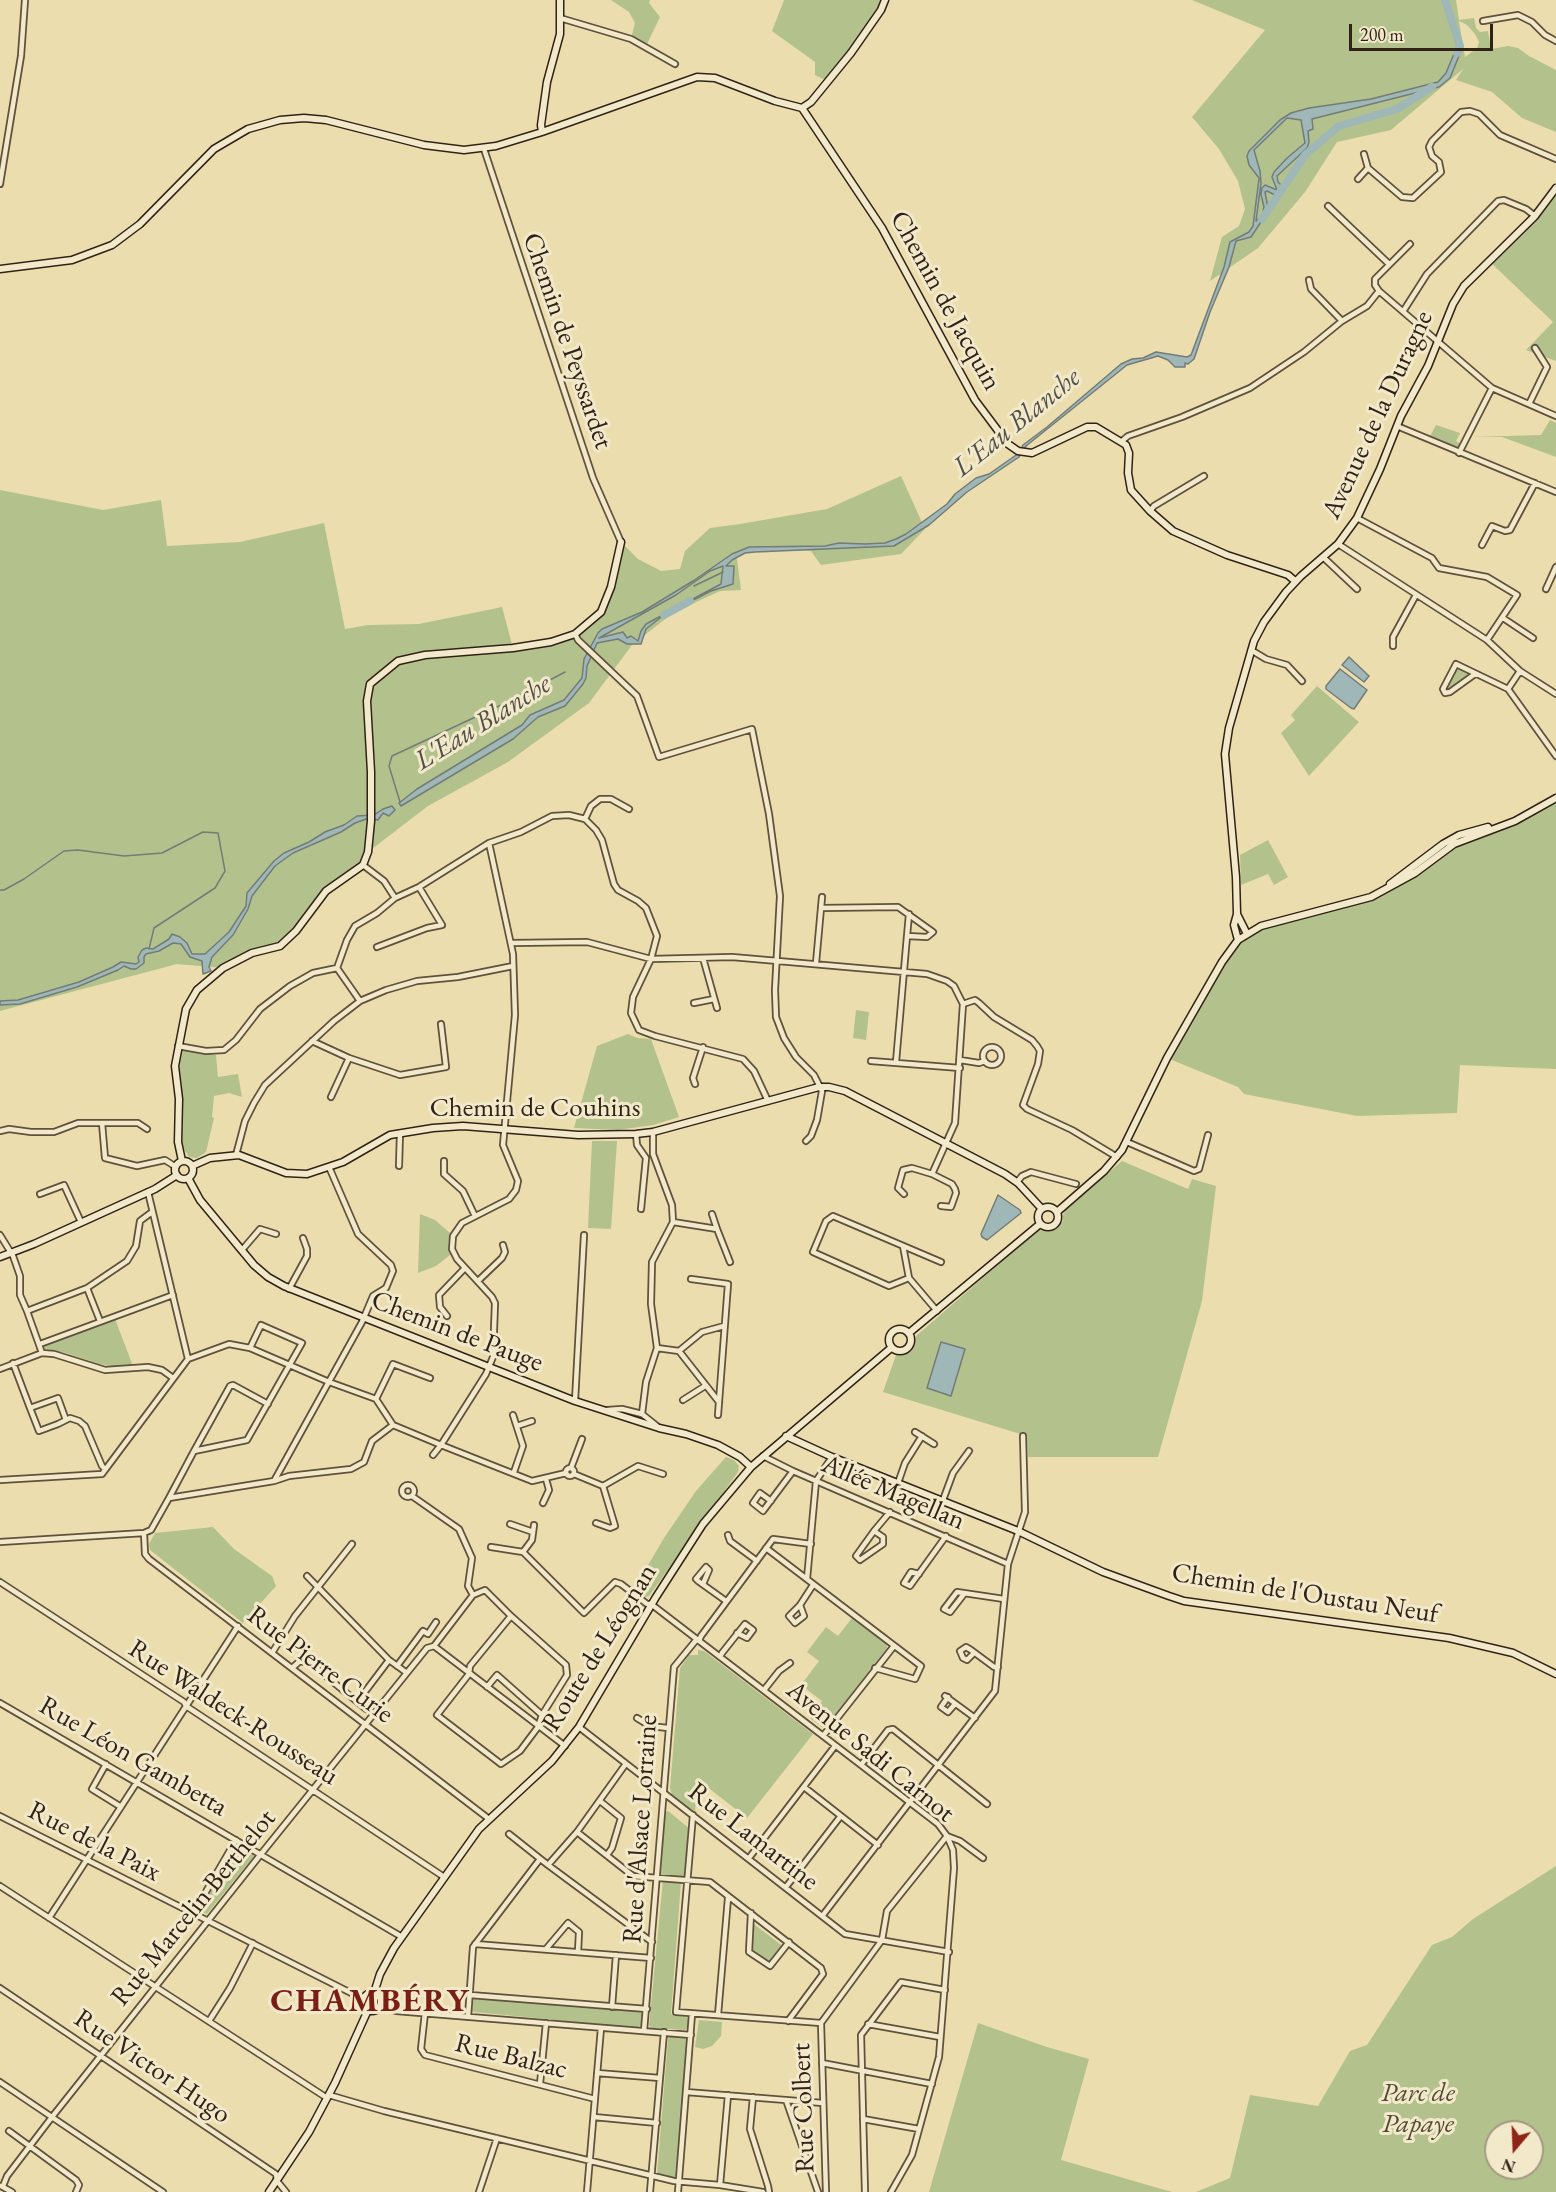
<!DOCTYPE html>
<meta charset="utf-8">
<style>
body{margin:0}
#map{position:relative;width:1556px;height:2192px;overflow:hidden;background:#ebddad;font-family:"EB Garamond",serif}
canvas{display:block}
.north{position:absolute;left:1484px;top:2120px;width:60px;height:60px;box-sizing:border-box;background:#f2e9ca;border:2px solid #a59983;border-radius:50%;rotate:199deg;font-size:16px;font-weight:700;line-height:24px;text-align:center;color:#312218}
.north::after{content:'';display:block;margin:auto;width:21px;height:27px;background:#8f2418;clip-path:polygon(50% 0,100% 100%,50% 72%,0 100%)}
.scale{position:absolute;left:1349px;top:24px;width:144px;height:27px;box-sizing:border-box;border:3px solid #312218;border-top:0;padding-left:8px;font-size:18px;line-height:21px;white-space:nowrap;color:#312218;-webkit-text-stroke:4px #f2e9ca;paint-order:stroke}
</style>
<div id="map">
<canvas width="1556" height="2192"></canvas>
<div class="north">N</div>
<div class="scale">200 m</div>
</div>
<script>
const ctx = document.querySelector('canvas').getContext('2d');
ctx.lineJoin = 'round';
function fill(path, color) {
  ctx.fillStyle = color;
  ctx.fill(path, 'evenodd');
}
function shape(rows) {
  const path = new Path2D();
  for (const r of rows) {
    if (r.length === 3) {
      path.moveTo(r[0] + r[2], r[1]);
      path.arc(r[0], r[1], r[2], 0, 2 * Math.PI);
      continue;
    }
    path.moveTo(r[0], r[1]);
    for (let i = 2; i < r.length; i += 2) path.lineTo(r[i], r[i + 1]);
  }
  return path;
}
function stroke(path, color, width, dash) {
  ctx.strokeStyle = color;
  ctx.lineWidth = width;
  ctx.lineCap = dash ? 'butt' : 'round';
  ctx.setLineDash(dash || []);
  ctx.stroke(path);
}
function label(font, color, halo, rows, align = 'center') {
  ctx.font = font + ' "EB Garamond",serif';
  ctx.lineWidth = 6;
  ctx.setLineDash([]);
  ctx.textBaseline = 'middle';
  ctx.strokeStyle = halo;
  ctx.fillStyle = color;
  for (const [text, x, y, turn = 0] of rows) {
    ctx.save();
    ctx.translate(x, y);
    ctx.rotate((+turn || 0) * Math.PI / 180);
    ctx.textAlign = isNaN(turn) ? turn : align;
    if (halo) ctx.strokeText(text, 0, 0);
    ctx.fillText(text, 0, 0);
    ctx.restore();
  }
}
const green = shape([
 [611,0,650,0,649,3,660,17,647,44,631,39,635,23,629,12],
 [784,0,883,0,876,15,827,81,815,75,815,62,772,31],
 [1192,0,1456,0,1459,20,1474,18,1476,28,1480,32,1488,31,1491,49,1508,46,1518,48,1529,56,1556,70,1556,132,1522,118,1492,92,1456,80,1463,69,1391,130,1337,142,1305,192,1258,248,1210,281,1222,237,1239,226,1245,209,1238,181,1219,149,1192,117,1265,30],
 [1459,21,1467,25,1475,34,1479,42,1477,48,1465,57],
 [1556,188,1556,361,1526,350,1553,322,1488,260,1535,216],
 [1550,420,1556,423,1556,457,1502,437,1472,437,1541,435],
 [1436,425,1460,433,1456,441,1461,444,1458,449,1430,436],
 [901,476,925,529,901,554,821,565,811,551,805,550,736,551,741,590,720,591,673,613,632,645,589,703,508,762,428,806,368,852,363,865,326,891,280,946,252,953,223,968,177,964,0,1011,0,490,103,510,161,500,167,546,240,542,324,523,345,629,368,625,419,624,502,607,513,648,574,634,601,612,621,542,638,559,661,571,680,569,685,551,710,528,740,524,827,509],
 [1459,667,1468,673,1468,677,1448,691,1446,688,1456,668],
 [1317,686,1359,722,1309,776,1281,733,1295,720,1291,715],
 [1556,798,1556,1069,1460,1065,1457,1113,1357,1116,1244,1094,1238,1087,1167,1058,1238,940,1261,926,1352,903,1382,889,1459,835,1500,823],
 [1268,840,1288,877,1274,885,1268,874,1241,885,1240,855],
 [856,1010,869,1012,866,1040,853,1038],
 [628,1034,637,1038,651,1039,679,1117,653,1125,617,1130,574,1128,597,1046],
 [183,1050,216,1055,218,1077,238,1074,242,1097,229,1093,214,1096,212,1117,214,1118,206,1152,197,1158,189,1157,182,1146,179,1066],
 [592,1141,617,1141,611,1229,588,1228],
 [1122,1161,1188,1189,1192,1179,1216,1186,1202,1301,1158,1457,1028,1457,1027,1436,883,1392,896,1355,905,1355,913,1348,916,1336,1038,1230,1047,1231,1056,1229,1063,1221,1063,1215,1066,1209],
 [420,1214,435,1220,450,1233,448,1246,450,1255,436,1266,418,1273],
 [115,1319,133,1366,118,1367,99,1364,66,1353,45,1349,43,1344],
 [726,1457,734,1460,739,1466,738,1472,649,1596,645,1597,634,1589,664,1538,696,1491],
 [213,1527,234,1549,272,1576,276,1586,243,1623,150,1550,149,1544,155,1533],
 [852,1618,887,1644,887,1648,826,1726,823,1728,810,1718,822,1701,801,1685,819,1661,807,1652,826,1627,838,1636],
 [698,1650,704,1651,813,1734,747,1818,701,1782,697,1783,695,1813,672,1795,670,1788,680,1668,689,1655,698,1655],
 [668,1811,689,1828,685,1876,682,1878,661,1875,665,1812],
 [237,1846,254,1856,207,1914,199,1911],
 [1556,1866,1556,2192,1196,2192,1230,2178,1250,2095,1318,2106,1350,2051,1367,2045,1432,1945,1452,1937,1473,1919],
 [1496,2132,1532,2132,1532,2168,1496,2168],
 [663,1880,681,1882,671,2014,689,2018,688,2028,685,2030,651,2028,649,2025],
 [751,1922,784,1947,768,1965,749,1949],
 [475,1999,640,2011,643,2016,642,2024,637,2028,474,2012,472,2011,473,2001],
 [699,2020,722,2022,721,2036,712,2046,703,2049,695,2047],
 [978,2023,1047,2047,1089,2059,1061,2160,1172,2192,929,2192],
 [671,2036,684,2037,687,2040,676,2176,673,2178,657,2174,668,2039]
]);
const water = shape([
 [1458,44,1463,46,1450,78,1439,87,1312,119,1313,129,1308,131,1309,142,1307,148,1277,176,1278,182,1283,187,1280,193,1275,195,1267,191,1265,192,1268,208,1263,219,1251,237,1236,241,1229,267,1210,312,1194,359,1188,364,1185,363,1185,367,1175,367,1168,360,1158,356,1127,365,1026,446,1019,457,967,492,929,525,894,546,755,552,745,553,732,560,726,566,734,566,733,584,711,591,664,615,646,629,641,644,627,644,618,639,597,643,587,666,586,678,583,684,565,706,538,717,513,739,401,806,399,803,417,789,522,725,530,715,564,700,582,678,584,659,598,633,602,629,642,612,693,581,732,554,749,547,825,546,839,543,865,544,885,543,896,539,906,534,947,504,955,494,976,478,989,474,1019,453,1023,445,1047,427,1121,364,1132,359,1143,358,1156,352,1187,357,1191,355,1224,267,1230,242,1249,232,1253,226,1259,178,1249,165,1247,156,1249,151,1280,120,1291,113,1309,108,1371,99,1438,82,1446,73,1458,44],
 [1287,118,1301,120,1305,143,1287,158,1274,172,1272,177,1277,190,1265,185,1262,188,1261,195,1264,207,1262,215,1256,221,1261,183,1260,171,1254,150,1287,118],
 [723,566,721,584,646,624,641,631,638,641,631,636,627,638,623,632,599,638,676,595,710,571,723,566],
 [1349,657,1369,676,1364,682,1342,665,1349,657],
 [1340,669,1367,690,1354,709,1351,708,1326,689,1326,686,1340,669],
 [392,806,395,810,389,816,383,813,378,820,369,818,355,823,341,832,293,853,275,866,252,896,248,909,233,935,212,957,209,967,211,971,203,974,202,961,190,957,181,944,173,943,159,951,146,954,144,957,144,963,136,969,131,969,124,966,118,970,77,987,20,1004,0,1005,0,1001,18,1000,79,982,113,967,121,962,136,964,139,962,138,957,142,950,146,948,153,949,169,939,172,934,180,937,187,943,192,954,205,954,229,932,246,906,247,893,274,861,284,853,309,842,325,832,344,825,357,816,374,815,383,809,392,806],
 [998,1195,1020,1210,1021,1213,987,1240,982,1237,981,1234,998,1195],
 [941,1342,965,1349,951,1396,927,1388,941,1342]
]);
const stream = shape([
 [694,586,723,572],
 [400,802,389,766,392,756,516,698,565,672],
 [0,890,4,890,24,879,64,851,78,850,124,856,162,853,203,832,218,833,225,871,215,888,154,928,149,949]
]);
const river = shape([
 [1445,0,1460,46,1457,53],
 [1262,219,1305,155,1339,126,1397,109,1432,87],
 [664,615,690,601]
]);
const street = shape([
 [560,18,631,39,675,64],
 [1483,21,1518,15,1532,22,1545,35,1556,41],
 [484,149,593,478,621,542],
 [1364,154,1368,168,1402,197,1413,198,1441,172,1439,162,1432,156,1429,147,1432,141,1461,112,1470,111,1479,114,1500,135,1556,159],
 [1358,179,1368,168],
 [0,184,21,56,25,0],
 [1328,206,1389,264],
 [1309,280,1311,289,1342,321],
 [1379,291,1375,285,1375,279,1410,244],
 [1404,310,1427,274,1498,201,1504,200,1526,209,1535,216],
 [1529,404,1547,367,1535,348],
 [1397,426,1556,492],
 [1122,441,1128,436,1182,417,1250,388,1304,352,1342,321,1367,306,1379,291,1492,388,1556,416],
 [1459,453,1492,388],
 [1150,511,1154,506,1204,476],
 [1357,518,1432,558,1439,568,1487,577,1517,595,1487,640],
 [1338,544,1487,640,1520,671,1556,694],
 [1482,545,1492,526,1505,531,1510,530,1535,483],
 [1323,557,1357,589],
 [1546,589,1556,567],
 [1503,618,1533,638],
 [575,634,578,640,637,696,659,757,752,729,769,814,780,896,775,990,776,1017,784,1038,796,1057,814,1075,822,1091,817,1120,811,1136,806,1141],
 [1393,646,1393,637,1416,595],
 [1251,650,1266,659,1287,665,1302,681],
 [1520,671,1508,689,1556,756],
 [1475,674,1450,692,1445,693,1443,689,1456,664,1508,689],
 [585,819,591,806,600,799,611,799,629,809],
 [363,865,384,881,395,898],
 [821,908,822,897],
 [907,936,909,914],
 [511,943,587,942,651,959,732,957,927,974,947,981,954,986,963,1004,955,1123,932,1174,912,1168,903,1170,898,1188,904,1194],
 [377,947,427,928,442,925,419,887],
 [703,958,717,1008],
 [816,963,821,908,898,907,933,932,927,937,907,936,896,1062],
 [337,968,360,1001],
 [694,1003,714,999],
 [963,1004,975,1000,979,1003,994,1017,1032,1040,1037,1046,1040,1051,1038,1064,1023,1105,1027,1109,1072,1130,1117,1157],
 [312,1041,349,1058,400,1075,446,1067,441,1024],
 [178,1046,206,1051,224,1050,236,1040,260,1009,290,986,313,973,337,968,347,940,355,926,377,913,395,898,419,887,489,843,521,832,552,816,569,815,585,819,596,830,602,840,614,884,618,890,638,901,646,908,657,936,651,959,633,997,631,1013,639,1030,655,1036,743,1059,754,1071,768,1101],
 [992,1056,9],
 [960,1060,979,1063,985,1061],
 [871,1061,960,1068],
 [695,1084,693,1078,703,1047],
 [331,1097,349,1058],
 [102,1123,138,1123,147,1129],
 [0,1131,9,1129,31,1132,54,1132,78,1123,102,1123,105,1158,137,1166,165,1160,176,1167],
 [636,1134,637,1145,646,1158,641,1209],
 [1127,1142,1194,1171,1199,1169,1208,1135],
 [236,1155,245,1121,254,1103,265,1085,334,1021,360,1001,386,990,417,981,458,977,513,966],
 [444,1161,444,1174,463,1191,475,1216],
 [399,1166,400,1133],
 [932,1174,952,1184,955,1189,956,1193,951,1207,941,1206],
 [1017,1182,1022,1176,1031,1172,1076,1184],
 [40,1194,64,1185,81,1222],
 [712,1214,717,1229],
 [673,1222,717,1229,730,1262],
 [0,1235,13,1256,20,1276,20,1295,27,1311],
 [903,1246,909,1278],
 [242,1250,260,1229,276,1234],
 [691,1279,728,1284,718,1415],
 [478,1281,502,1258,505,1252,503,1245],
 [87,1288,127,1261,136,1246,140,1221,152,1212],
 [289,1289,307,1256,307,1249,303,1238],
 [937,1311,909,1278,889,1286,813,1252,826,1221,833,1216,941,1262],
 [447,1316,440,1307,439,1295,465,1268],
 [40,1344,173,1295],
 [657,1348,679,1351,702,1332,724,1326],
 [679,1351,719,1402],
 [42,1353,27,1311,87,1288,100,1321],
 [188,1359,229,1344,250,1348,329,1382,376,1399,393,1425,441,1445,532,1481,566,1473],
 [13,1363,30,1408],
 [0,1369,42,1353,54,1354,105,1370,148,1367,162,1370,173,1378],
 [376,1399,393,1364,430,1378],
 [683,1400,705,1386],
 [575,1401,584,1235],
 [607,1410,622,1409,642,1414,657,1426],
 [642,1414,646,1382,657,1348,651,1304,652,1262,673,1222,672,1205,653,1154,653,1132],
 [513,1415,523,1446,514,1472],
 [66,1420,58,1398,30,1408,39,1431,58,1424,70,1418,79,1421,85,1426,102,1466,105,1469],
 [517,1426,532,1421],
 [915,1432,934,1444],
 [194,1451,230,1386,233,1385,268,1404],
 [433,1455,441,1445,486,1374,493,1357,495,1303,492,1297,457,1259,452,1249,453,1236,462,1223,509,1199,516,1190,518,1181,503,1145,515,1015,513,954,489,843],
 [763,1456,793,1471,1008,1564],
 [570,1472,4],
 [571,1468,582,1439],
 [574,1474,603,1486],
 [0,1480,102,1474,188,1359,148,1192],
 [274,1481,289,1476,351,1469,364,1462,372,1441,393,1425],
 [898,1483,905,1463,922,1436],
 [408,1491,6],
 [603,1486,638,1466,663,1474],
 [412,1496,459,1529,472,1558,468,1586,473,1595],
 [169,1498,194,1451,247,1440,302,1343,261,1325,250,1348],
 [943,1500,953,1473,969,1451],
 [771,1501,760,1493,753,1503,763,1511,793,1471],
 [543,1503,549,1490,546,1479],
 [596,1523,610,1528,615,1526,603,1486],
 [510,1524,533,1532],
 [874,1531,883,1537,883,1544,860,1560,856,1556,874,1531,890,1512],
 [144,1533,145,1554,149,1559,489,1819],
 [728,1535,730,1541,757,1561],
 [0,1542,144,1533,151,1530,169,1498,274,1481,362,1322,373,1296,386,1288,393,1271,391,1265,358,1234,329,1167],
 [491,1547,523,1552,584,1613,615,1582,621,1584,647,1604,651,1604,938,1824,947,1836,953,1850,954,1868,939,2057,912,2155,891,2192],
 [766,1548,921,1666,915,1679,875,1668],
 [523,1552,532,1540,534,1525],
 [919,1574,911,1572,904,1583,910,1586,946,1536],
 [307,1576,389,1660,407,1673],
 [807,1579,816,1481,832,1457],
 [0,1582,184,1702,186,1706,444,1877],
 [703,1584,709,1570,706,1567,696,1579,698,1581,726,1601],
 [964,1594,950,1612,944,1609,957,1592,1004,1599],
 [800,1605,789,1616,795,1623,804,1616,800,1605,813,1585],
 [699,1641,701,1636,773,1539,811,1544],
 [434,1646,473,1595,485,1590,511,1616,566,1665,567,1675,542,1715,538,1727,520,1751,501,1764,437,1715,469,1674,470,1666,511,1616],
 [434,1646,565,1746],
 [272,1653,295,1616,352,1544],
 [974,1653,967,1660,963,1658,960,1651,966,1647,971,1650,994,1667,998,1667],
 [720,1657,722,1653,745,1624,753,1630,747,1638,737,1633],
 [397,1666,423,1631,428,1634,436,1622],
 [292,1668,300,1661,311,1664,366,1709],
 [487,1687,497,1675,542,1715],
 [764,1690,779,1671,790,1663],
 [945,1696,975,1718],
 [948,1697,941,1707,948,1712,955,1704],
 [358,1701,389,1660],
 [0,1703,402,1937],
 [637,1718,650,1726,668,1728],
 [579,1727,845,1934,949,1952],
 [823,1736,894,1646],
 [106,1764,92,1789,121,1807],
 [861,1765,888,1730,893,1729,987,1804],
 [804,1787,878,1845],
 [600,1801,621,1818,612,1848,607,1855],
 [693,1815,676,2012,821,2023],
 [0,1816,363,1999],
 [577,1832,633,1876,710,1882,821,1968,823,1974,788,2021],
 [509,1834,548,1865,652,1942],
 [749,1858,835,1746],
 [548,1865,577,1832,625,1765],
 [0,1886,327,2098],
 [786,1887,840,1817],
 [751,1913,749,1952,770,1966,789,1942],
 [193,1914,236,1840],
 [823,1915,995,1691,1008,1564,1025,1512,1023,1436],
 [49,1918,238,1626],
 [475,1944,651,1958],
 [546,1949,568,1923,579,1932,578,1952],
 [0,1988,276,2174,277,2181,286,2192],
 [470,1995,647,2009],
 [380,2006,396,2011,691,2035],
 [612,2007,616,1955],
 [425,2013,421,2049,425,2055,595,2099],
 [718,2015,728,1898],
 [468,2017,473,1947,540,1859],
 [209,2021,230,1988,253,1943],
 [821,2023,882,1940,887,1911,947,1836,960,1841,983,1858],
 [821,2023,826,2192],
 [868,2024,940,2037],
 [644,2031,674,1667,697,1639],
 [822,2063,932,2084],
 [597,2073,660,2078],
 [0,2082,163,2192],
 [540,2084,546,2023],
 [686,2092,823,2103],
 [329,2095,384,2111,674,2181,720,2185,763,2192],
 [753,2097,750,2129,768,2186,769,2192],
 [786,2100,818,2192],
 [594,2117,657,2123],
 [863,2119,919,2129],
 [9,2131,76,2180,79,2185,76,2192],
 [720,2185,728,2095],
 [1,2186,12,2192],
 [3,2186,7,2176,52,2117,261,1854,427,1648,434,1646],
 [479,2192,497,2138],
 [587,2192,601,2028],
 [650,2192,664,2032],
 [678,2192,692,2014],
 [865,2192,861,2035,901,1982,945,1990]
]);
const secondary = shape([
 [802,108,882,228,975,400,1008,444,1018,451,1032,453,1087,427,1096,427,1126,445,1129,453,1128,473,1131,490,1150,511,1173,531,1227,555,1288,575,1295,581],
 [542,132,541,125,547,82,560,34,560,0],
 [0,269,72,260,112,245,140,224,214,149,248,129,280,120,304,118,326,120,424,145,464,150,496,146,542,132,697,77,715,78,775,101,802,108,811,102,851,53,881,10,885,0],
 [1390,884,1443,844,1459,835,1488,827],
 [1237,914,1247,934],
 [1238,940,1234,925,1237,914,1236,877,1225,754,1229,728,1254,641,1264,622,1286,592,1301,576,1338,544,1357,518,1380,469,1401,416,1428,366,1453,304,1464,286,1535,216,1556,188],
 [182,1161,178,1142,179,1099,175,1066,186,1009,197,990,223,968,252,953,280,946,296,931,326,891,363,865,368,852,371,821,371,772,367,701,370,684,398,661,425,655,513,648,551,642,575,634,601,612,611,587,621,542],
 [184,1170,9],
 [192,1166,210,1158,239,1155,286,1173,307,1174,343,1162,390,1135,433,1128,463,1126,578,1135,636,1134,653,1132,819,1087,829,1087,845,1091,1005,1174,1018,1183,1042,1209],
 [188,1178,200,1200,254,1265,268,1277,284,1286,575,1401,659,1428,686,1434,718,1445,740,1457,751,1467],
 [1048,1217,10],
 [1057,1212,1104,1171,1122,1150,1167,1058,1222,962,1238,940,1261,926,1371,897,1415,873,1454,844,1515,821,1556,798],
 [0,1257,34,1244,155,1189,177,1175],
 [900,1340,11],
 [909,1333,1040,1224],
 [786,1436,832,1457,1018,1531,1103,1572,1169,1596,1184,1601,1449,1638,1513,1653,1556,1674],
 [374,1993,380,1974,394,1948,479,1829,552,1761,579,1727,656,1597,703,1524,751,1467,891,1348],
 [372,2002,9],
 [269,2192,309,2132,335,2083,368,2010]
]);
const streetNames = [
 ["Chemin de Jacquin",945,301,61],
 ["Chemin de Peyssardet",567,341,71],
 ["Avenue de la Duragne",1378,415,-65],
 ["Chemin de Couhins",535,1109],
 ["Chemin de Pauge",457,1332,21],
 ["Allée Magellan",893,1493,23],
 ["Chemin de l'Oustau Neuf",1305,1594,9],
 ["Route de Léognan",600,1648,-58],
 ["Rue Pierre Curie",320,1665,37],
 ["Rue Waldeck-Rousseau",233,1713,33],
 ["Avenue Sadi Carnot",870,1752,39],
 ["Rue Léon Gambetta",133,1757,30],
 ["Rue d'Alsace Lorraine",641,1829,-86],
 ["Rue Lamartine",753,1837,38],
 ["Rue de la Paix",94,1842,27],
 ["Rue Marcelin Berthelot",194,1908,-51],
 ["Rue Balzac",511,2057,14],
 ["Rue Victor Hugo",152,2067,34],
 ["Rue Colbert",804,2108,-92]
];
const parkNames = [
 ["Parc de",1418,2094],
 ["Papaye",1418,2125]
];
const waterNames = [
 ["L'Eau Blanche",1017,423,-39],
 ["L'Eau Blanche",483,723,-32]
];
const districtNames = [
 ["CHAMBÉRY",370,2002]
];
fill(green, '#b3c28d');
fill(water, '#9fb8b7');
stroke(water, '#737c77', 1.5);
stroke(stream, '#737c77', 1.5);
stroke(river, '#9fb8b7', 8);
stroke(street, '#60513d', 8);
stroke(secondary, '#312218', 9);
stroke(street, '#f2e9ca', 4.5);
stroke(secondary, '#f2e9ca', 6);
label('27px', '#312218', '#f2e9ca', streetNames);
label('italic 27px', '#524a35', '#f2e9ca', parkNames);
label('italic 28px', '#524f48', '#f2e9ca', waterNames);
ctx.letterSpacing = '1.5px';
label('bold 33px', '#7a1f14', '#f2e9ca', districtNames);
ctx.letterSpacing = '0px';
</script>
